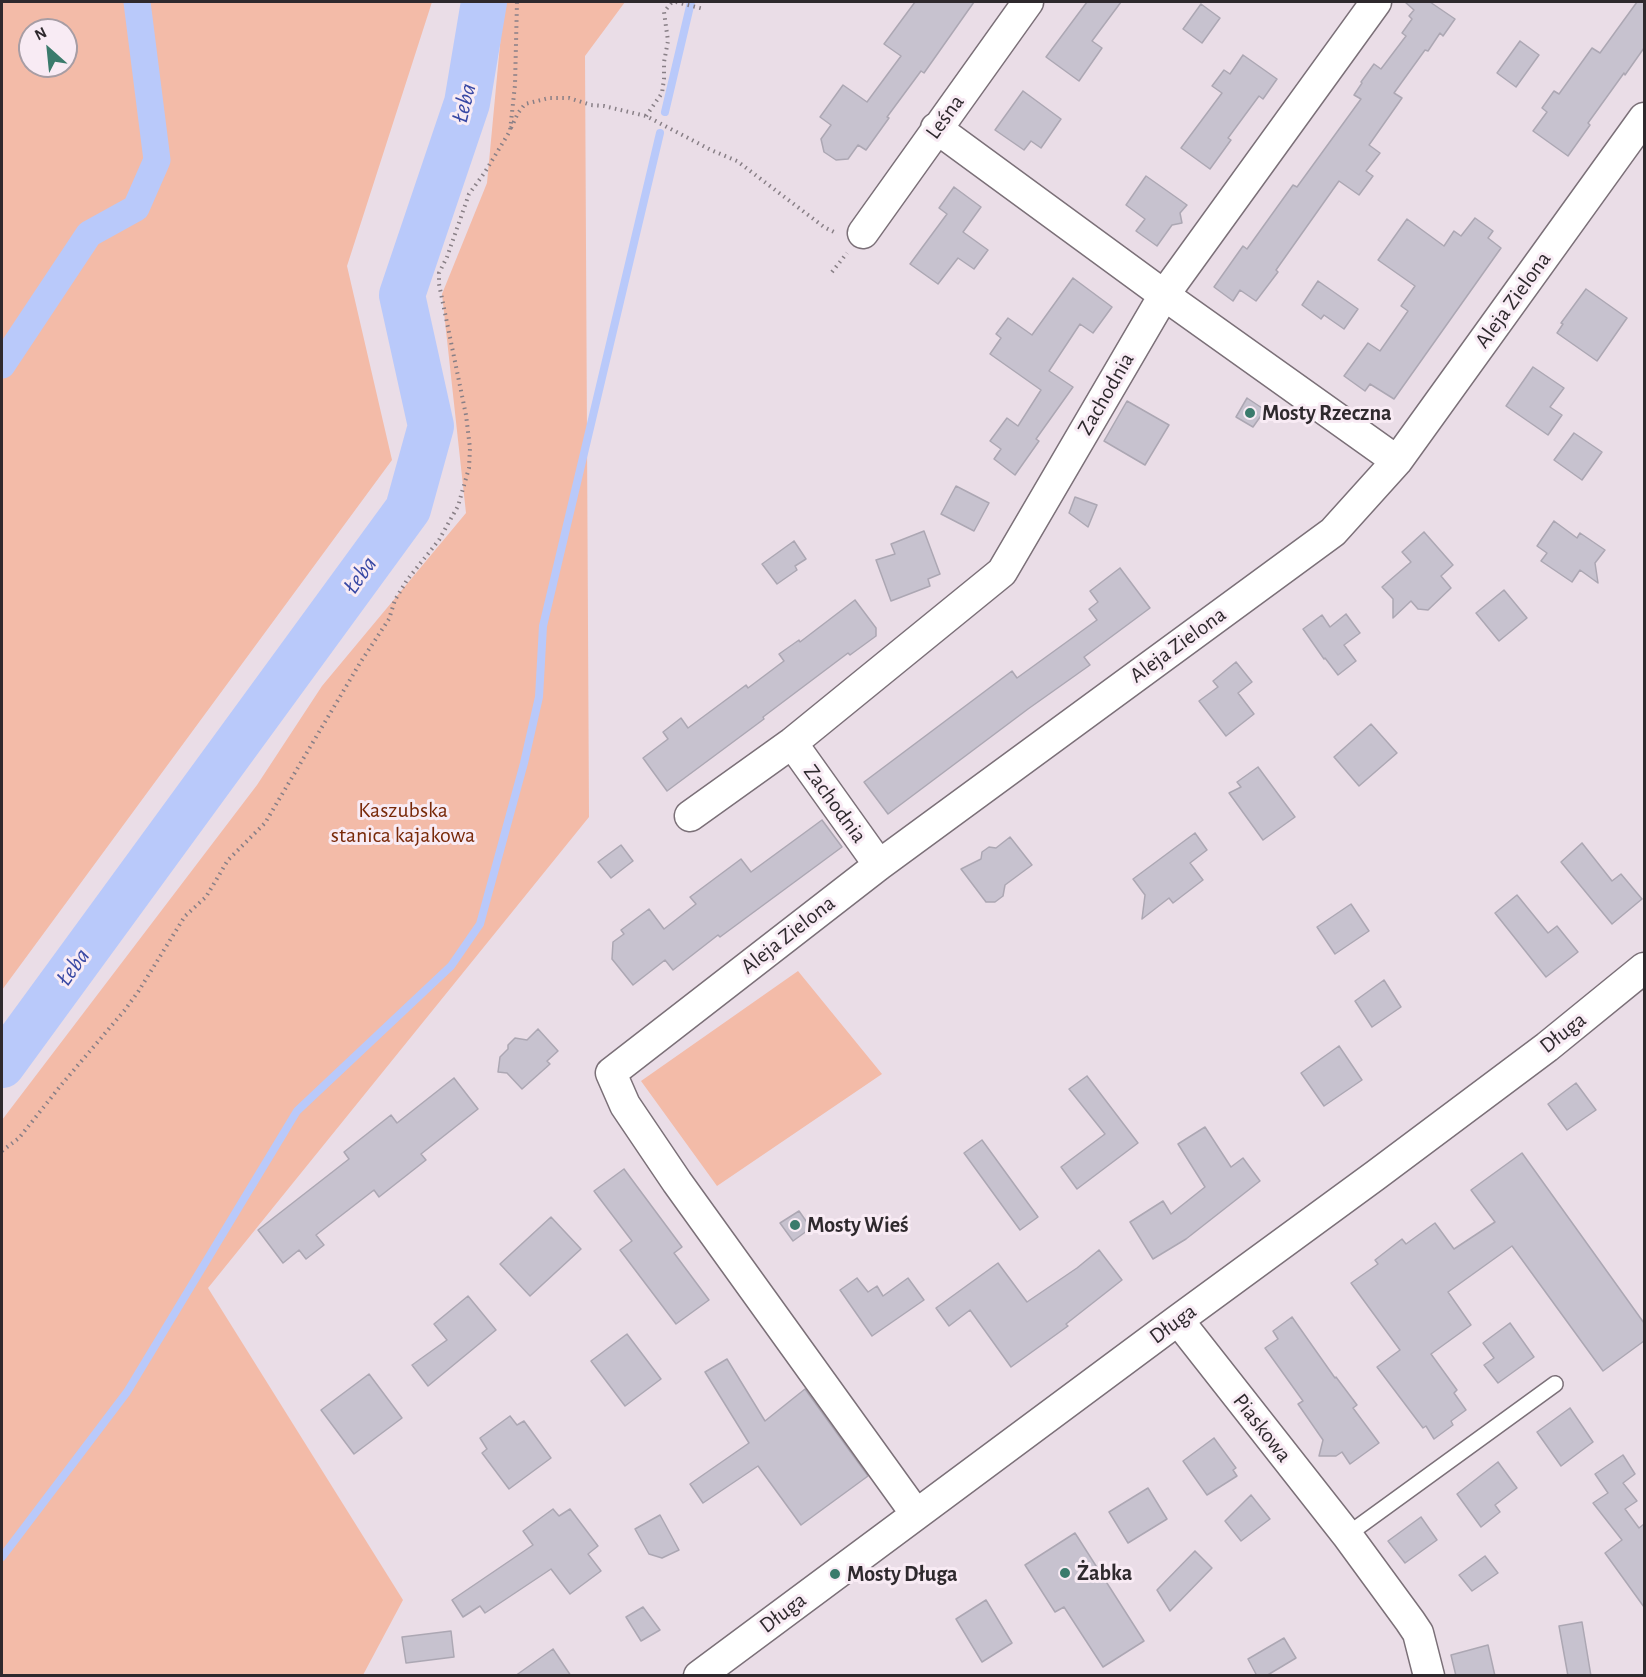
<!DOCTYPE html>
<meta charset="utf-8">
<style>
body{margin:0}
#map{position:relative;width:1646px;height:1677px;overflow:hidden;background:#eadde7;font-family:"Alegreya Sans",sans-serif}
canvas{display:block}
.frame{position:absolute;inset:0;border:3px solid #2e292d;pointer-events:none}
.north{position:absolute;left:18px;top:18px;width:60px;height:60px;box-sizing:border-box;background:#f8ebf4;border:2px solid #a79da4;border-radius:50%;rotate:333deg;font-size:16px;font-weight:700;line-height:24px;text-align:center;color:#2e292d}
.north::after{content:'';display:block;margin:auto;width:21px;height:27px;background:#3a7b6c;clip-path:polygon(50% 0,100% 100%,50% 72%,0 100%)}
</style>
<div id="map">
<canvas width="1646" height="1677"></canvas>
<div class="frame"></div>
<div class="north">N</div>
</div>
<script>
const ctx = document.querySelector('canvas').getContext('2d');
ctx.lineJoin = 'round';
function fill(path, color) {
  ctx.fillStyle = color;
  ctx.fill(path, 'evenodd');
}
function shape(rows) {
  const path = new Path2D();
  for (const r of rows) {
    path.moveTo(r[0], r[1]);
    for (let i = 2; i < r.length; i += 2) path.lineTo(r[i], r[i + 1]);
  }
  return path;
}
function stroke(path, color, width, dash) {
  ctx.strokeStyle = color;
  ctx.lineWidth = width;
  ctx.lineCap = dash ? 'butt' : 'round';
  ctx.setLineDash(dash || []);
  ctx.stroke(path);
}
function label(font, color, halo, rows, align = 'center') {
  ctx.font = font + ' "Alegreya Sans",sans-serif';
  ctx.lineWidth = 6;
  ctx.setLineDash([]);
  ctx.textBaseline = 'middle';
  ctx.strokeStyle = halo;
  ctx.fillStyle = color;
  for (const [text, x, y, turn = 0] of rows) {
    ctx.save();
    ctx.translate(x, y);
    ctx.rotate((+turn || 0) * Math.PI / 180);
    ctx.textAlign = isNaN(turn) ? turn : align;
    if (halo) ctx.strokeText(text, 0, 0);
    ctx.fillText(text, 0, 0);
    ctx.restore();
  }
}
const green = shape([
 [2,2,432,2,347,266,392,460,2,990],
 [30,30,66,30,66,66,30,66],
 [504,2,625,2,585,56,589,817,208,1288,403,1600,363,1675,2,1675,2,1120,257,785,322,686,466,513,442,294,487,183],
 [798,971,882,1074,717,1186,641,1081]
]);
const stream = shape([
 [665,112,691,2],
 [2,1557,127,1392,297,1111,451,966,480,924,524,763,539,697,543,626,660,133]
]);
const canal = shape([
 [2,365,89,234,136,208,157,160,137,2]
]);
const river = shape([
 [2,1065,408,509,431,426,402,295,467,103,484,2]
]);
const building = shape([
 [915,2,974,2,924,73,921,71,887,117,889,118,866,150,858,145,848,159,836,160,824,152,821,139,831,125,820,117,843,85,867,102,901,56,884,44,915,2],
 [1087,2,1121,2,1092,41,1102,48,1079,81,1046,57,1087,2],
 [1405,2,1430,2,1455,19,1443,36,1440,33,1428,51,1425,50,1394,93,1402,98,1369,145,1380,153,1366,171,1373,176,1359,195,1339,181,1276,270,1278,272,1256,301,1240,290,1233,301,1214,287,1243,246,1247,249,1293,185,1297,187,1361,99,1354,95,1362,83,1361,82,1374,64,1381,69,1406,36,1402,33,1412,19,1409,16,1414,10,1405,2],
 [1637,2,1644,2,1644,48,1625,75,1624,73,1588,123,1590,125,1568,156,1533,131,1547,112,1542,108,1554,91,1559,94,1592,48,1600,53,1637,2],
 [1201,4,1220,18,1202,43,1183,29,1201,4],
 [1520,41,1539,55,1516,87,1497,73,1520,41],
 [1243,55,1277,79,1263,99,1259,96,1228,138,1231,140,1210,169,1181,148,1222,93,1212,86,1224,70,1230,74,1243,55],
 [1023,91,1061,119,1041,148,1031,141,1024,150,995,130,1023,91],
 [1146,176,1187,205,1180,213,1182,223,1172,225,1157,246,1136,231,1145,219,1126,205,1146,176],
 [954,187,981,207,963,232,988,250,974,269,958,258,938,284,910,264,947,214,939,208,954,187],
 [1475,218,1493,231,1488,238,1501,248,1394,399,1370,384,1365,391,1344,376,1368,343,1380,351,1408,311,1401,306,1415,286,1378,260,1407,219,1444,246,1454,231,1461,236,1475,218],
 [1073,278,1112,307,1093,333,1080,324,1049,371,1073,387,1036,439,1039,441,1015,475,994,459,1001,449,990,441,1007,418,1018,426,1041,390,990,354,1001,338,996,334,1008,318,1032,335,1073,278],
 [1318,281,1358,309,1344,329,1324,315,1321,319,1302,305,1318,281],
 [1586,289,1627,318,1597,361,1557,333,1563,324,1561,323,1586,289],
 [1533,367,1564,388,1550,407,1562,415,1548,435,1506,406,1533,367],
 [1247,398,1265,410,1253,427,1236,417,1247,398],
 [1127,401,1169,425,1145,465,1104,441,1127,401],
 [1574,433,1602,452,1582,480,1554,460,1574,433],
 [956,486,989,503,974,531,941,514,956,486],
 [1075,497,1097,505,1088,527,1069,513,1075,497],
 [1554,521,1577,538,1580,533,1605,550,1595,563,1598,583,1580,570,1572,582,1541,561,1547,553,1537,546,1554,521],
 [924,531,940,574,928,579,930,586,891,601,876,560,895,554,891,544,924,531],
 [1424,532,1453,565,1441,576,1451,588,1428,610,1418,609,1411,601,1393,618,1393,599,1382,587,1411,562,1402,552,1424,532],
 [794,541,806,559,795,566,797,570,777,584,762,564,794,541],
 [1120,568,1150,608,1084,657,1090,665,1028,709,888,814,864,782,1012,671,1017,678,1097,620,1089,609,1098,602,1090,591,1120,568],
 [1504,590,1527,618,1499,641,1476,613,1504,590],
 [855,600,876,628,876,636,850,655,848,653,763,717,764,719,667,791,643,758,668,739,663,732,681,718,688,728,746,685,748,688,784,661,779,654,799,640,800,642,855,600],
 [1346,614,1360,633,1344,645,1356,661,1338,675,1325,658,1324,659,1303,629,1322,615,1330,627,1346,614],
 [1236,662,1252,682,1238,693,1254,714,1226,736,1199,701,1218,687,1213,681,1236,662],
 [1371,724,1397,753,1359,786,1334,757,1371,724],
 [1258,767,1295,817,1263,840,1229,793,1241,787,1237,782,1258,767],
 [822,820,842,847,720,937,718,935,673,970,665,960,633,985,612,959,613,942,624,934,621,930,649,909,664,929,696,904,690,897,741,859,751,872,822,820],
 [1195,833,1207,850,1190,863,1203,880,1173,903,1169,898,1142,919,1145,895,1133,879,1195,833],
 [1010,837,1032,865,1005,885,1003,896,995,902,986,902,961,869,981,859,982,852,989,847,996,848,1010,837],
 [1582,843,1612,881,1621,874,1642,899,1612,924,1561,862,1582,843],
 [621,845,633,861,611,878,598,862,621,845],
 [1517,895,1548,933,1557,926,1578,952,1546,977,1495,913,1517,895],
 [1351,904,1369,931,1335,954,1317,927,1351,904],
 [1384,980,1401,1007,1372,1027,1355,1001,1384,980],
 [538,1029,558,1051,547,1061,550,1064,522,1089,507,1073,498,1072,500,1057,508,1049,508,1045,515,1038,527,1040,538,1029],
 [1339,1046,1362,1080,1324,1106,1301,1073,1339,1046],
 [1087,1076,1138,1143,1077,1189,1061,1167,1105,1134,1069,1089,1087,1076],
 [454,1078,478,1109,421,1154,426,1160,379,1197,374,1190,316,1235,324,1245,306,1259,299,1250,283,1263,258,1230,349,1159,344,1152,391,1115,397,1123,454,1078],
 [1576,1083,1596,1110,1567,1130,1548,1104,1576,1083],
 [1205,1127,1231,1167,1243,1158,1260,1181,1186,1239,1153,1259,1130,1222,1163,1201,1171,1214,1205,1187,1178,1144,1205,1127],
 [982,1140,1038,1217,1020,1230,964,1153,982,1140],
 [1522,1153,1644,1323,1644,1341,1603,1371,1512,1246,1448,1292,1471,1325,1431,1354,1457,1390,1454,1393,1466,1410,1451,1421,1453,1425,1434,1439,1426,1426,1423,1428,1377,1367,1400,1350,1351,1283,1378,1264,1375,1260,1402,1239,1406,1244,1435,1223,1454,1249,1495,1222,1471,1190,1522,1153],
 [624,1169,682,1247,674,1253,709,1300,676,1324,620,1250,632,1241,594,1191,624,1169],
 [799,1211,811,1228,793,1241,780,1223,799,1211],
 [551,1217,581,1249,530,1296,500,1264,551,1217],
 [1099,1250,1122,1280,1066,1324,1068,1326,1011,1367,970,1310,949,1326,936,1308,998,1263,1027,1302,1077,1268,1099,1250],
 [857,1278,868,1292,877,1286,883,1296,908,1278,924,1300,872,1336,840,1290,857,1278],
 [468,1296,496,1330,428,1386,412,1365,447,1340,434,1324,468,1296],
 [1292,1317,1335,1378,1336,1377,1357,1405,1353,1408,1379,1443,1350,1464,1342,1452,1336,1456,1319,1456,1323,1440,1298,1404,1303,1401,1265,1348,1278,1339,1273,1331,1292,1317],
 [1510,1323,1534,1357,1498,1383,1484,1365,1494,1358,1483,1343,1510,1323],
 [627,1334,661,1379,625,1406,591,1361,627,1334],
 [727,1359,765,1421,805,1389,868,1476,801,1525,758,1466,703,1503,690,1484,749,1443,705,1372,727,1359],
 [369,1374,402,1418,354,1454,321,1410,369,1374],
 [1570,1408,1593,1442,1561,1466,1537,1432,1570,1408],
 [510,1416,517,1425,524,1421,551,1458,509,1489,482,1453,487,1449,480,1438,510,1416],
 [1214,1438,1236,1468,1233,1470,1237,1476,1207,1495,1183,1461,1214,1438],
 [1623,1455,1635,1474,1623,1483,1637,1501,1625,1509,1639,1528,1644,1524,1644,1607,1605,1553,1622,1540,1593,1503,1608,1493,1595,1474,1623,1455],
 [1498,1462,1517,1488,1495,1505,1500,1512,1481,1527,1457,1494,1498,1462],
 [1148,1488,1167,1519,1128,1543,1109,1512,1148,1488],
 [1251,1495,1270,1519,1241,1541,1225,1521,1251,1495],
 [553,1509,559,1516,570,1509,598,1546,588,1554,601,1571,570,1594,551,1569,485,1613,480,1606,463,1617,452,1600,533,1545,523,1531,553,1509],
 [660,1515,679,1550,662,1558,649,1554,635,1529,660,1515],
 [1421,1517,1437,1540,1405,1563,1388,1541,1421,1517],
 [1075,1533,1144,1641,1103,1667,1064,1607,1055,1612,1025,1565,1075,1533],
 [1195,1551,1212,1568,1170,1611,1157,1590,1195,1551],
 [1485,1556,1498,1573,1472,1591,1459,1575,1485,1556],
 [986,1600,1012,1643,982,1662,956,1619,986,1600],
 [643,1607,660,1630,641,1641,626,1617,643,1607],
 [1582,1622,1591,1676,1568,1676,1559,1626,1582,1622],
 [451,1631,454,1657,406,1663,402,1637,451,1631],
 [1284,1638,1296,1658,1266,1676,1257,1676,1248,1659,1284,1638],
 [1488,1645,1495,1676,1456,1676,1451,1655,1488,1645],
 [553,1649,571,1676,515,1676,553,1649]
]);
const path = shape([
 [676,2,704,9],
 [646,116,662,93,664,79,664,62,668,41,664,12,672,2],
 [511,128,518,113,525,104,549,98,569,98,591,105,604,106,646,116,711,150,737,161,824,227,836,233],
 [832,272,847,253],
 [2,1151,19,1138,62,1084,124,1011,138,992,185,916,206,897,228,860,265,823,360,663,389,619,395,600,407,580,439,540,458,506,469,468,470,448,466,415,439,284,439,273,447,257,469,194,485,172,510,131,515,85,517,2]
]);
const service = shape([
 [1347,1535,1555,1384]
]);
const minor = shape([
 [936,128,1164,295,1397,461],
 [863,233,1028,2],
 [792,743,879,865],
 [690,816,792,743,1002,572,1164,295,1376,2],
 [1178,1320,1347,1535,1410,1621,1418,1633,1429,1676],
 [916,1514,677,1182,625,1105,611,1073,879,865,1333,532,1397,461,1644,118],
 [699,1676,1178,1320,1376,1175,1547,1047,1644,968]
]);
const markers = [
 [1250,413,6,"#3a7b6c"],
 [795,1225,6,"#3a7b6c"],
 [1065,1573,6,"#3a7b6c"],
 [835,1574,6,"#3a7b6c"]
];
const streetNames = [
 ["Leśna",945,117,-54],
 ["Aleja Zielona",1513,300,-54],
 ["Zachodnia",1106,394,-60],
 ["Aleja Zielona",1178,645,-36],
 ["Zachodnia",835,804,54],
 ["Aleja Zielona",788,935,-38],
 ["Długa",1563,1033,-38],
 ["Długa",1173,1324,-36],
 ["Piaskowa",1262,1428,52],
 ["Długa",783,1613,-37]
];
const poiNames = [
 ["Mosty Rzeczna",1262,413],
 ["Mosty Wieś",807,1225],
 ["Żabka",1077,1573],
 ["Mosty Długa",847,1574]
];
const parkNames = [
 ["Kaszubska",403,810],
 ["stanica kajakowa",403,835]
];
const waterNames = [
 ["Łeba",464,103,-76],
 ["Łeba",360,575,-54],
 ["Łeba",73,967,-54]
];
fill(green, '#f3bba8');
stroke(stream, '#b9c9fa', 8);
stroke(canal, '#b9c9fa', 27);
stroke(river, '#b9c9fa', 46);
fill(building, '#c7c2cf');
stroke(building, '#aca7b3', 1.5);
stroke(service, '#7b7078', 18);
stroke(minor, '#7b7078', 33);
stroke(path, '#887f86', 4, [1.5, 4.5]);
stroke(service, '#fff', 15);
stroke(minor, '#fff', 30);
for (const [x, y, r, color] of markers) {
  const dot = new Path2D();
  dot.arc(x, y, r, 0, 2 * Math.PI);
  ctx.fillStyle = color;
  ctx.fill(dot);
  stroke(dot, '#f8ebf4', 2);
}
label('22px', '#2e292d', '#f8ebf4', streetNames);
label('bold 22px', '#2e292d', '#f8ebf4', poiNames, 'left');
label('22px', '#782808', '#f8ebf4', parkNames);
label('italic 24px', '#3848a4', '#f8ebf4', waterNames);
</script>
